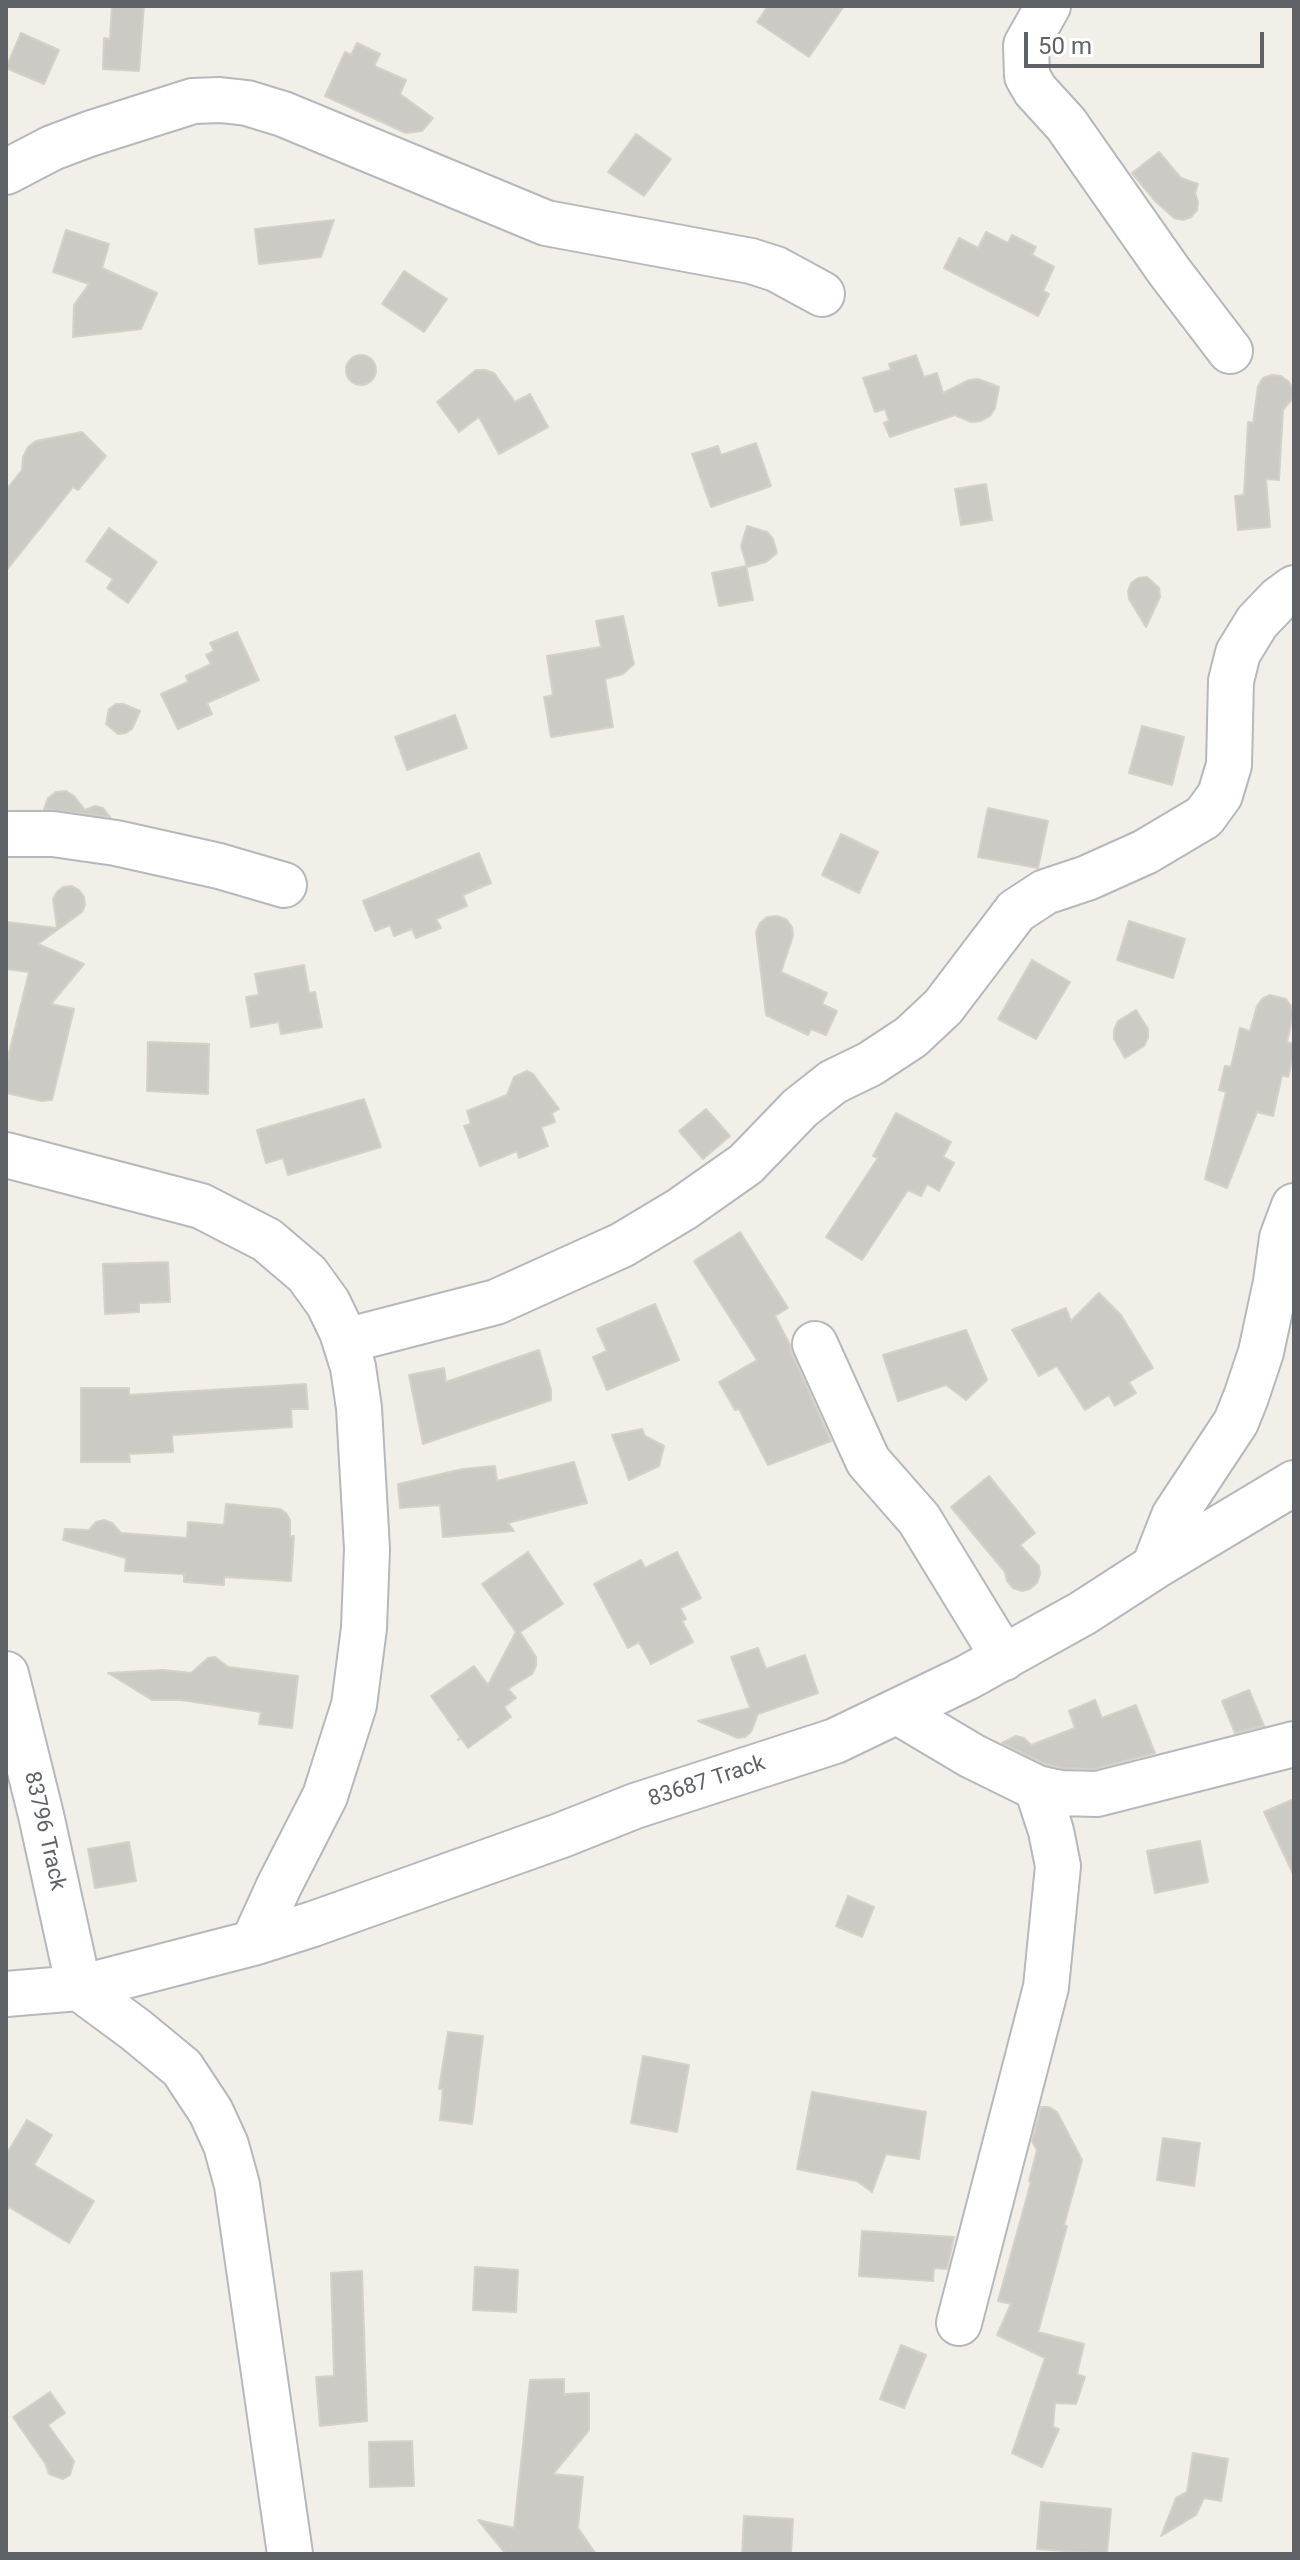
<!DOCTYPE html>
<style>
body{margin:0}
#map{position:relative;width:1300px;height:2560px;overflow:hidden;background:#f1efe8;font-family:Roboto,sans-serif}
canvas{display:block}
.frame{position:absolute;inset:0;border:8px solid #5f6368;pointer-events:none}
.scale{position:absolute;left:1024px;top:32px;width:240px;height:36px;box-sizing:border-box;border:4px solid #5f6368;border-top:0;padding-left:10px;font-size:24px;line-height:28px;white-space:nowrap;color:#5f6368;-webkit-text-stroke:6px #fff;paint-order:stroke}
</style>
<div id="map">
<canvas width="1300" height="2560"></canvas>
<div class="frame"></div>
<div class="scale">50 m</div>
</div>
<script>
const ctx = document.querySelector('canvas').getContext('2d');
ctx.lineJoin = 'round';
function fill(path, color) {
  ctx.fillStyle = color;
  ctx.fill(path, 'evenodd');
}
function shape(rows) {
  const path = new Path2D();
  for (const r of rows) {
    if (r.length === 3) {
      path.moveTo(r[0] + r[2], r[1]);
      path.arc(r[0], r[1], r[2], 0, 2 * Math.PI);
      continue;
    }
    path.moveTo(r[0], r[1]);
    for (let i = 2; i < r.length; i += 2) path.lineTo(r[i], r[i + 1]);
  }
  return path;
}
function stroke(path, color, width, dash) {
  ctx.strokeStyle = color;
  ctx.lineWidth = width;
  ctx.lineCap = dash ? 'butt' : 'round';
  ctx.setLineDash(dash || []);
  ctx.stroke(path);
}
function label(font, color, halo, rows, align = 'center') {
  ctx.font = font + ' Roboto,sans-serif';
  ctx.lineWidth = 6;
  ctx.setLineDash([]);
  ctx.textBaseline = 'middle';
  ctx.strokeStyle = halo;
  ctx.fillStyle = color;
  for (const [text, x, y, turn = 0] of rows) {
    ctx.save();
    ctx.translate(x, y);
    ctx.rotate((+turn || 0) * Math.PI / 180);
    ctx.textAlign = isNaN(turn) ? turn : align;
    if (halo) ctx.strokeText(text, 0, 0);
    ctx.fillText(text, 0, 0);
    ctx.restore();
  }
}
const building = shape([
 [112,6,144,6,139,71,103,69,104,38,110,39,112,6],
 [768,6,844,6,809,57,757,22,768,6],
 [21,33,59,50,44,84,6,68,21,33],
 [357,43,380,54,374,66,406,80,400,94,433,118,422,131,406,133,325,96,345,52,351,55,357,43],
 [636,134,671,159,644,196,608,172,636,134],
 [1159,152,1181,178,1198,184,1195,193,1198,202,1197,210,1191,217,1183,220,1174,218,1155,201,1132,173,1159,152],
 [334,220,321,257,259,264,255,229,334,220],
 [66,230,109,244,102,268,157,293,141,329,73,337,74,305,89,284,53,272,66,230],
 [986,232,1008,243,1012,235,1036,247,1032,255,1054,267,1043,291,1049,294,1038,316,944,268,959,238,978,248,986,232],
 [404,271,447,299,424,332,382,304,404,271],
 [361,370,15],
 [916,355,924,377,937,373,943,393,969,380,978,379,999,387,995,408,990,416,981,421,971,422,955,415,890,437,884,423,889,421,885,409,875,412,863,378,891,370,889,364,916,355],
 [476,370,485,370,494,373,515,402,530,394,548,427,499,454,479,417,459,432,437,402,476,370],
 [1272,375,1281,376,1289,382,1293,390,1292,399,1283,410,1279,480,1266,479,1270,527,1238,530,1235,496,1244,495,1248,422,1253,423,1258,386,1263,378,1272,375],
 [82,432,106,456,78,490,73,487,6,571,6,490,22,470,23,457,28,447,36,441,82,432],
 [756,443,771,486,711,507,692,454,718,446,721,455,756,443],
 [986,484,992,520,961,525,955,489,986,484],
 [747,526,767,532,773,539,777,553,766,562,747,567,741,546,747,526],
 [109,528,157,562,128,603,107,588,113,579,86,561,109,528],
 [746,566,753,600,719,606,712,573,746,566],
 [1147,577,1159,588,1160,597,1146,627,1129,599,1128,591,1131,583,1138,578,1147,577],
 [623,616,634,664,623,674,605,679,613,727,551,737,544,697,553,695,547,656,601,647,596,621,623,616],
 [237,632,259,680,207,703,212,714,178,729,161,694,188,682,186,676,211,664,206,655,214,651,210,643,237,632],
 [116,704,123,704,140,711,132,729,126,733,118,734,106,724,109,709,116,704],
 [455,715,467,748,407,770,395,737,455,715],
 [1142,726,1184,737,1172,785,1129,773,1142,726],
 [66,791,74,796,85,810,95,806,103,808,110,817,44,809,48,798,56,792,66,791],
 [988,808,1048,821,1038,868,978,857,988,808],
 [841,834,878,852,859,893,822,875,841,834],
 [479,853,491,883,463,895,467,906,436,919,441,928,416,938,412,929,394,936,390,925,375,931,363,901,479,853],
 [72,886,79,890,84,897,85,905,82,912,38,944,84,964,51,1004,74,1009,52,1100,42,1101,6,1093,6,1065,29,972,6,969,6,922,57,928,53,899,57,892,63,887,72,886],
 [777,916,786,919,792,927,793,936,781,972,827,993,822,1004,837,1011,826,1035,811,1029,808,1035,766,1015,756,932,760,923,767,917,777,916],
 [1129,921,1185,939,1173,978,1117,960,1129,921],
 [1032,960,1070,982,1036,1039,998,1019,1032,960],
 [304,965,309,993,315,992,322,1027,281,1034,279,1022,251,1027,246,997,259,995,255,974,304,965],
 [1270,995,1286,999,1291,1006,1293,1014,1287,1042,1294,1044,1294,1053,1288,1077,1282,1075,1273,1116,1257,1112,1227,1188,1205,1179,1226,1092,1219,1090,1225,1066,1231,1067,1240,1028,1250,1031,1257,1006,1262,999,1270,995],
 [1136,1010,1148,1029,1148,1038,1144,1046,1125,1058,1114,1039,1114,1030,1118,1021,1136,1010],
 [148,1042,209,1044,208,1094,147,1091,148,1042],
 [527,1071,533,1074,559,1109,552,1113,555,1122,541,1127,548,1146,519,1158,517,1151,480,1166,464,1126,471,1124,467,1111,507,1095,514,1077,527,1071],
 [364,1099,381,1147,288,1175,283,1158,266,1163,257,1130,364,1099],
 [706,1109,730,1136,703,1159,679,1131,706,1109],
 [896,1113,951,1142,943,1157,954,1163,939,1191,927,1184,921,1196,908,1190,862,1260,826,1237,878,1158,873,1156,896,1113],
 [740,1232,788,1308,775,1316,790,1345,792,1354,831,1441,768,1465,739,1409,735,1410,719,1382,757,1360,694,1261,740,1232],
 [168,1262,170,1302,139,1303,139,1312,105,1314,103,1264,168,1262],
 [1099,1293,1121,1315,1153,1368,1129,1382,1136,1393,1115,1406,1109,1395,1085,1410,1057,1366,1039,1376,1012,1330,1066,1308,1071,1321,1099,1293],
 [655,1304,679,1360,607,1390,593,1357,607,1351,597,1329,655,1304],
 [966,1330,987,1380,966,1400,946,1385,898,1401,883,1355,966,1330],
 [539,1350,551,1390,551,1400,423,1444,409,1375,444,1368,446,1382,539,1350],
 [306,1384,308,1409,291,1409,292,1427,172,1435,173,1452,129,1454,130,1462,81,1462,81,1388,129,1388,129,1395,306,1384],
 [642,1429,645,1436,664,1446,659,1466,629,1480,612,1435,642,1429],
 [574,1462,587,1503,508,1523,514,1531,443,1537,440,1505,400,1508,398,1484,463,1469,495,1466,497,1481,574,1462],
 [989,1476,1035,1533,1020,1545,1039,1566,1040,1574,1037,1583,1030,1589,1022,1591,1013,1588,1007,1581,1005,1572,951,1507,989,1476],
 [226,1504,280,1509,286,1513,290,1520,290,1536,294,1536,291,1581,224,1577,224,1585,184,1582,184,1574,125,1571,126,1558,63,1540,65,1529,89,1530,96,1522,104,1520,112,1523,121,1533,187,1538,188,1522,224,1525,226,1504],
 [528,1552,563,1604,520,1632,536,1657,536,1666,532,1674,508,1689,516,1698,504,1707,511,1717,468,1748,461,1738,458,1740,460,1737,431,1696,474,1666,488,1685,516,1632,482,1584,528,1552],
 [677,1552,701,1598,680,1608,686,1619,682,1621,693,1642,651,1664,639,1642,628,1648,594,1584,641,1560,645,1568,677,1552],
 [758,1648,766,1669,805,1655,818,1693,758,1714,751,1732,745,1737,738,1738,698,1721,750,1708,731,1657,758,1648],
 [215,1657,228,1667,298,1676,292,1728,259,1724,261,1712,181,1700,152,1700,108,1673,163,1670,191,1673,208,1658,215,1657],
 [1249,1690,1264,1726,1235,1733,1222,1701,1249,1690],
 [1095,1700,1102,1718,1136,1705,1155,1753,1094,1769,1063,1768,1045,1764,1002,1743,1016,1736,1024,1738,1031,1745,1075,1728,1069,1711,1095,1700],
 [1294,1799,1294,1876,1264,1812,1294,1799],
 [1200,1841,1208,1882,1155,1893,1147,1851,1200,1841],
 [129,1842,136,1881,95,1888,88,1849,129,1842],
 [848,1896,874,1907,862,1937,836,1926,848,1896],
 [448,2032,483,2036,472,2124,440,2120,443,2089,439,2089,448,2032],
 [643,2056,689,2065,677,2132,631,2123,643,2056],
 [812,2092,926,2112,919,2159,886,2154,872,2192,857,2181,797,2169,812,2092],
 [1041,2107,1049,2107,1057,2112,1082,2160,1064,2225,1067,2226,1038,2332,1084,2344,1077,2374,1085,2377,1076,2404,1055,2403,1053,2427,1059,2429,1042,2467,1012,2453,1045,2358,997,2335,1011,2304,998,2301,1031,2182,1029,2181,1037,2150,1032,2141,1041,2107],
 [27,2120,52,2135,34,2165,94,2201,69,2243,9,2207,6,2212,6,2148,9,2150,27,2120],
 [1163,2138,1200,2143,1194,2186,1157,2180,1163,2138],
 [862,2231,954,2237,947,2269,934,2268,933,2281,859,2276,862,2231],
 [475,2267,518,2270,516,2312,473,2310,475,2267],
 [362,2271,367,2421,320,2426,316,2377,334,2376,331,2273,362,2271],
 [901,2345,926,2355,904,2408,880,2399,901,2345],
 [564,2379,564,2394,589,2393,589,2430,553,2474,583,2477,578,2528,596,2554,506,2554,478,2520,514,2528,530,2380,564,2379],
 [50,2392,65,2413,48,2425,74,2461,70,2475,63,2479,49,2474,45,2463,13,2417,50,2392],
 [412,2441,414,2486,370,2487,369,2442,412,2441],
 [1193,2453,1228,2459,1221,2501,1204,2498,1196,2515,1161,2536,1176,2498,1187,2492,1193,2453],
 [1041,2502,1111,2509,1107,2554,1037,2549,1041,2502],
 [744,2516,793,2519,791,2554,742,2554,744,2516]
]);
const minor = shape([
 [1048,6,1026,45,1027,76,1035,90,1066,124,1169,271,1230,351],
 [6,172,52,148,89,134,193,101,220,100,247,103,283,114,546,223,751,261,776,269,822,294],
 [6,834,53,834,116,843,219,866,284,885],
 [6,1155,201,1206,267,1240,307,1274,328,1303,342,1332,353,1367,359,1408,367,1549,364,1628,354,1705,325,1796,279,1886,253,1943],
 [345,1341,496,1302,622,1245,682,1209,746,1164,800,1108,833,1082,870,1064,911,1037,943,1007,1016,911,1045,892,1087,878,1145,852,1204,817,1220,795,1229,765,1231,681,1238,653,1257,622,1279,599,1294,588],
 [815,1344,868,1461,919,1519,1004,1658],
 [1154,1567,1174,1516,1236,1422,1246,1397,1261,1352,1276,1282,1282,1238,1294,1206],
 [6,1674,41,1815,79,1988],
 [898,1712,972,1756,1037,1788,1060,1793,1097,1794,1294,1744],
 [79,1988,136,2030,182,2068,211,2112,226,2145,237,2185,290,2554],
 [6,1994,79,1988,253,1943,313,1924,562,1835,635,1806,835,1741,968,1677,1083,1613,1154,1567,1294,1483],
 [959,2323,1046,1987,1058,1866,1051,1831,1037,1788]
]);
const streetNames = [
 ["83687 Track",707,1782,-18],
 ["83796 Track",44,1831,77]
];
fill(building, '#cccac5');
stroke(building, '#d6d1c6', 2);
stroke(minor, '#b5b8bc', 48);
stroke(minor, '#fff', 44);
label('22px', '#5f6368', '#fff', streetNames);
</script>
